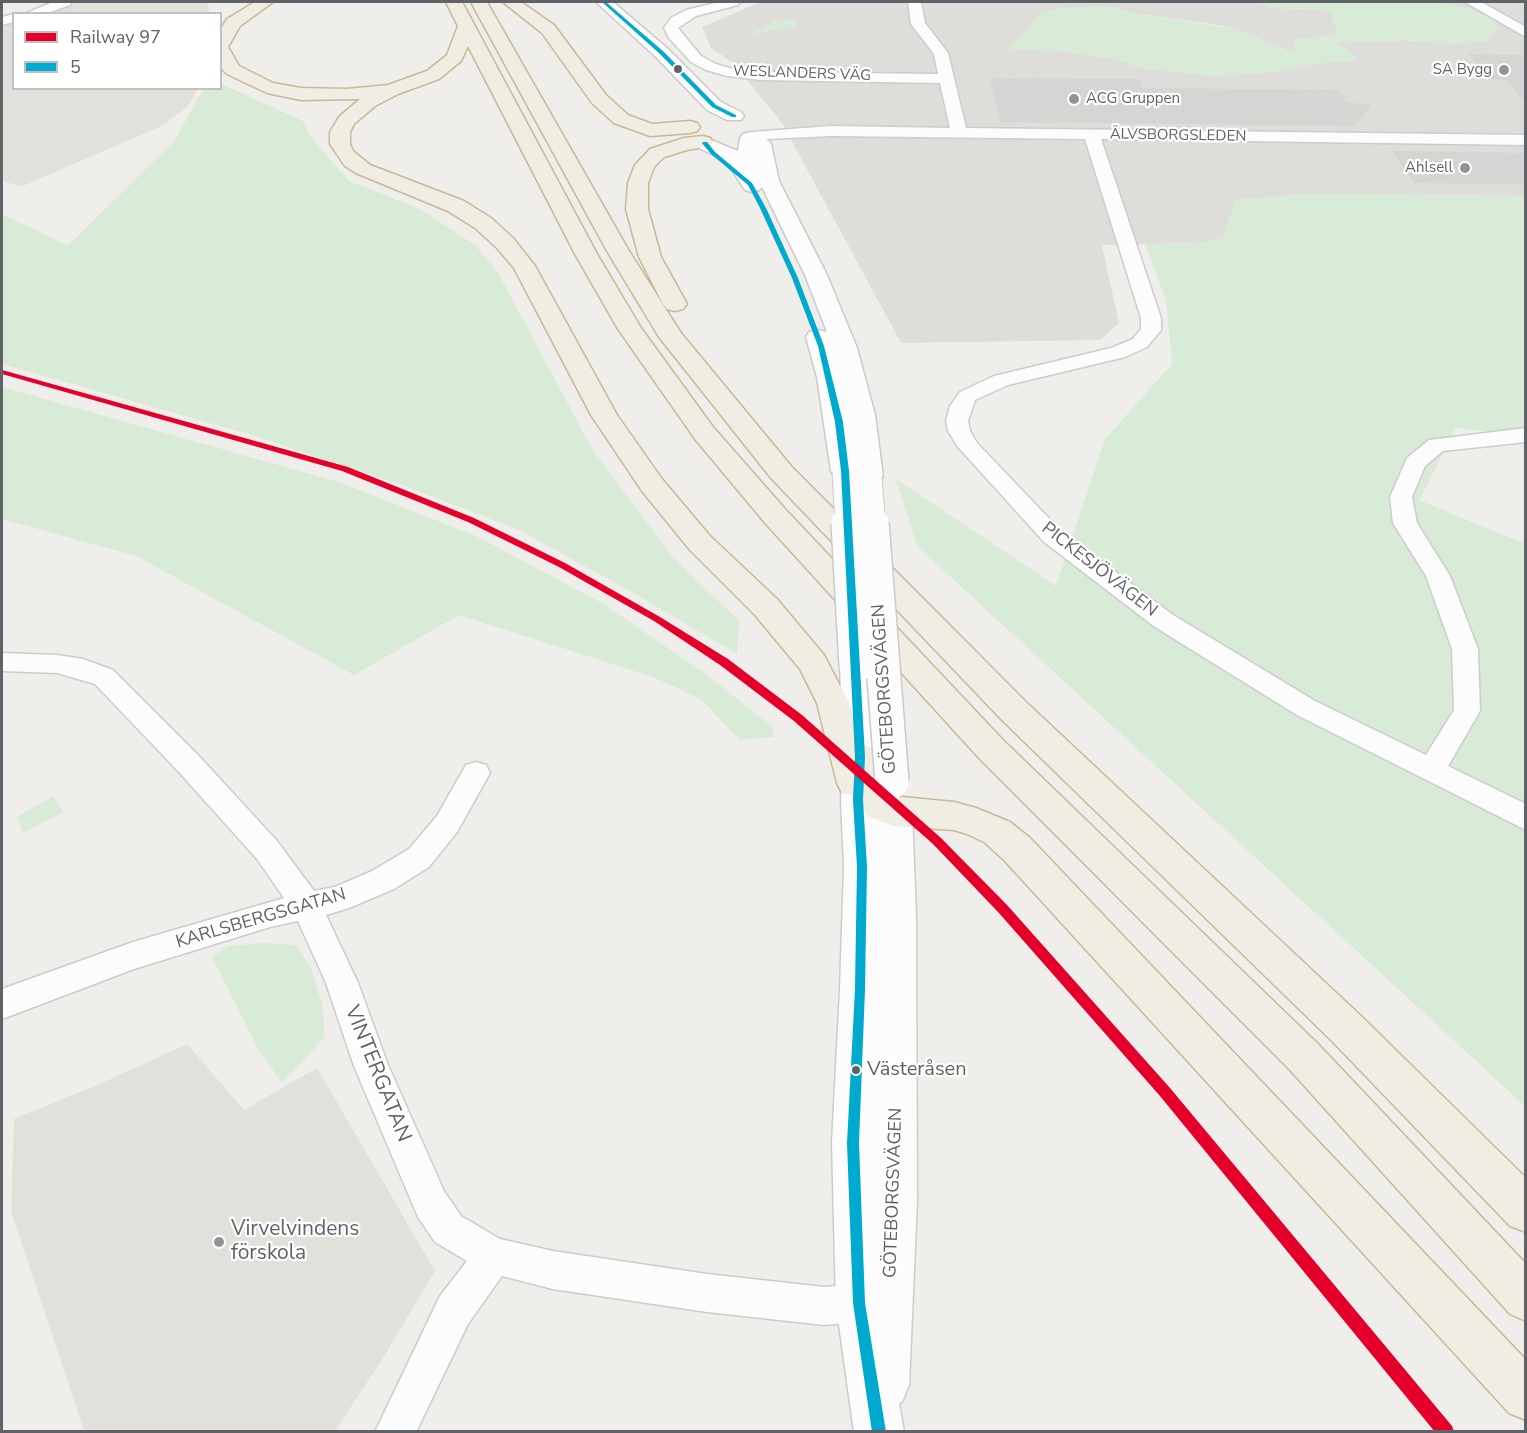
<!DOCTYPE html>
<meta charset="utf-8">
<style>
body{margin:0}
#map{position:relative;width:1527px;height:1433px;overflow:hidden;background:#efeeea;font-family:"Nunito Sans",sans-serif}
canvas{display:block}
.frame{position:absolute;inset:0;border:3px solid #5f6368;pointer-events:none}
.legend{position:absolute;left:12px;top:12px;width:210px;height:78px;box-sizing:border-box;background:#fff;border:2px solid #bfc1c3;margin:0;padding:8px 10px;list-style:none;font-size:18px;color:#5f6368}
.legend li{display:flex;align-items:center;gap:12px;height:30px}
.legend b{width:30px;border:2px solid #bfc1c3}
</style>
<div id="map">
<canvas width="1527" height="1433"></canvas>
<div class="frame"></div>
<ul class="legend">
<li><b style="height:8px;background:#e4002b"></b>Railway 97</li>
<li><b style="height:8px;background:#00a9ce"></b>5</li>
</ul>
</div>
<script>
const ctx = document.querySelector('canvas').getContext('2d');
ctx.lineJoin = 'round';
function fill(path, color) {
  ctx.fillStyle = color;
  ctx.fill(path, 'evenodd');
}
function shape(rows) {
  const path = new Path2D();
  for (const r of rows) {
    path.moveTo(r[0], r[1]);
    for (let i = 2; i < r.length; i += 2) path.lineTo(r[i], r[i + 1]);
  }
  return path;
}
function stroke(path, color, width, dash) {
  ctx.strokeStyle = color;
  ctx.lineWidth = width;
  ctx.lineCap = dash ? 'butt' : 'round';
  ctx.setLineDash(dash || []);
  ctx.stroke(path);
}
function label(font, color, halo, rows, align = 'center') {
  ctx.font = font + ' "Nunito Sans",sans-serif';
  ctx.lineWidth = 4.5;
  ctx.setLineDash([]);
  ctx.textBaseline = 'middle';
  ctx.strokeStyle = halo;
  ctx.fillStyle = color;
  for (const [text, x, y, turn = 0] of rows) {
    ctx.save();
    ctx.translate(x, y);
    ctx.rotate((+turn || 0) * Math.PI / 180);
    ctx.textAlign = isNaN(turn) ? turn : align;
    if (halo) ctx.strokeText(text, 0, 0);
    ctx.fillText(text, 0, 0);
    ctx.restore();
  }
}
const industrial = shape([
 [761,2,1264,2,1263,4,1271,8,1312,9,1330,12,1339,35,1295,39,1296,48,1288,51,1237,29,1212,24,1132,13,1108,6,1057,9,1037,16,1027,33,1014,42,1011,49,1061,51,1120,60,1142,68,1213,76,1281,71,1310,64,1355,60,1352,53,1334,43,1406,40,1458,44,1446,3,1442,2,1525,2,1525,196,1305,194,1236,200,1223,239,1200,243,1102,245,1119,323,1100,340,901,343,782,123,733,63,711,48,702,27]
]);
const education = shape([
 [79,2,208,2,209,13,45,14],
 [13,23,14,88,198,89,188,106,164,125,23,186,4,182,2,172,2,25],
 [187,1044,244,1110,317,1068,435,1271,385,1355,335,1431,84,1431,11,1212,14,1119,102,1083]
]);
const green = shape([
 [1264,2,1442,2,1469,8,1492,19,1498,28,1486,42,1458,44,1406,40,1335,43,1352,53,1356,60,1310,64,1281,71,1213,76,1142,68,1120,60,1061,51,1010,49,1014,42,1027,33,1037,16,1057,9,1091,6,1108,6,1132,13,1237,29,1288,51,1296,48,1295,39,1339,35,1330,12,1312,9,1271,8,1263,4],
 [789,19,796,21,797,26,749,35,774,21],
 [221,84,303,121,310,136,349,181,420,209,475,245,497,271,592,449,671,555,739,621,737,654,632,592,519,530,397,483,252,435,2,364,2,214,68,246,175,140,203,89,220,88],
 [1305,194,1525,196,1525,436,1456,428,1419,500,1525,544,1525,1106,917,546,896,479,1056,586,1105,439,1172,364,1166,300,1145,244,1200,243,1223,239,1235,200],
 [2,387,342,483,476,536,602,603,704,673,773,727,774,737,740,740,701,699,653,677,459,615,354,675,136,556,2,519],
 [53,796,64,812,23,833,17,817],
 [264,943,296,945,311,968,322,1004,325,1037,282,1083,257,1047,212,957,229,946]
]);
const building = shape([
 [1468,54,1520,55,1526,61,1526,103,1506,80,1490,79],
 [990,78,1140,79,1143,88,1339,90,1346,102,1371,105,1355,126,1000,122],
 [1392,151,1526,153,1526,184,1414,183]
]);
const minor = shape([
 [53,2,72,2,70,5,45,14,24,14,53,2],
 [719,2,740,2,738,5,696,16,678,28,701,56,716,64,733,69,761,72,938,74,934,54,911,24,908,2,921,2,925,23,948,53,966,128,1526,135,1526,145,1101,139,1161,318,1161,330,1147,347,1125,357,1008,385,975,400,968,421,970,431,977,443,1060,530,1173,615,1315,701,1426,755,1454,710,1452,649,1426,576,1393,523,1390,497,1407,458,1429,440,1526,428,1526,442,1443,451,1425,466,1412,497,1417,523,1450,576,1478,649,1480,711,1448,766,1526,804,1526,830,1297,715,1155,627,1044,542,958,447,948,431,946,421,950,406,960,392,994,376,1111,348,1133,339,1141,329,1141,318,1085,139,831,136,746,140,744,137,746,134,752,132,831,126,950,128,940,83,761,80,727,76,706,70,691,62,669,38,664,28,671,18,686,10,719,2],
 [1465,2,1481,2,1526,27,1526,37,1465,2],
 [14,14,14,22,2,25,2,17,14,14],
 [2,653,57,655,83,659,113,670,198,755,277,841,314,891,335,887,372,871,409,849,437,816,466,765,476,762,486,765,490,773,457,832,429,867,394,889,349,908,326,915,358,983,388,1065,444,1191,461,1216,500,1239,553,1251,707,1274,824,1287,859,1284,872,1290,878,1303,872,1316,859,1322,824,1325,707,1312,553,1289,502,1276,468,1324,416,1432,375,1432,440,1296,467,1261,435,1242,418,1217,354,1066,326,983,298,921,270,927,134,969,2,1019,2,989,133,942,284,898,257,859,178,771,95,684,57,673,2,671,2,653]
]);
const tertiary = shape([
 [860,744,872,748,877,757,875,800,876,813,882,802,894,798,906,802,912,812,916,915,917,1201,909,1385,902,1402,899,1403,904,1432,854,1432,836,1303,832,1143,840,989,844,867,841,800,843,757,848,748,860,744]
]);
const secondary = shape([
 [596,2,613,2,668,49,721,102,741,112,744,116,741,120,727,120,707,110,656,57,596,2],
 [750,132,768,140,771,144,779,181,827,275,857,348,875,415,883,477,879,483,869,486,859,483,855,476,845,480,835,477,831,471,817,377,806,337,809,332,818,330,827,332,805,275,762,187,759,190,752,192,745,190,726,161,699,148,696,144,699,140,706,138,738,151,740,138,743,134,750,132],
 [856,654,867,658,872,666,877,757,872,766,860,770,848,766,843,757,840,666,845,658,856,654]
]);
const motorway = shape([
 [255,2,273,2,240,26,228,47,239,66,273,83,301,88,347,89,388,85,427,71,447,55,458,26,446,2,462,2,597,254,641,328,713,427,786,510,1003,740,1318,1044,1526,1264,1526,1321,1510,1314,1290,1070,979,758,766,524,695,439,618,329,575,254,468,46,461,61,439,79,398,94,375,106,354,124,350,132,350,144,353,151,370,165,464,201,491,218,513,238,535,266,617,415,662,479,710,536,777,599,824,655,849,703,861,744,872,748,877,757,884,784,891,796,954,802,976,808,1010,822,1030,838,1526,1360,1526,1420,1509,1413,1004,860,984,842,967,834,954,830,894,826,867,816,855,796,842,793,837,783,817,703,800,669,755,615,690,550,642,491,591,415,514,268,497,248,475,228,448,211,356,173,345,166,330,144,330,132,339,117,360,99,301,100,267,93,227,74,220,67,220,30,227,19,255,2],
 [473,2,487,2,488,4,629,251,681,333,791,466,1026,702,1361,1016,1526,1178,1526,1232,1510,1226,1333,1042,1002,720,771,478,659,337,607,251,472,4,473,2],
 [503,2,521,2,554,25,606,95,628,115,652,124,690,121,697,123,700,127,697,131,690,133,650,136,614,123,592,103,542,33,503,2],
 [703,136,710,138,713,142,710,146,687,150,664,157,654,167,648,183,648,209,661,257,687,304,683,309,675,311,667,309,663,304,639,257,626,209,628,183,635,165,650,149,684,138,703,136]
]);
const secondaryBridgeFar1 = shape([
 [845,471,848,525],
 [869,477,873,525]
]);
const secondaryBridge = shape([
 [848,523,856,666],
 [872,523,892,782]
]);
const bus1 = shape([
 [602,2,606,2,664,52,716,105,736,115,736,117,732,117,712,107,660,54,602,2],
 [703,142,707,142,715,152,752,183,766,208,798,278,824,346,843,422,849,471,865,757,863,800,867,867,865,989,859,1143,865,1303,886,1432,872,1432,853,1303,847,1143,855,989,857,867,853,800,855,757,841,471,835,422,818,346,792,278,760,208,748,185,711,154,702,143,703,142]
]);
const rail1 = shape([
 [2,370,348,467,474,518,565,563,660,617,728,659,802,715,941,838,1007,905,1170,1088,1452,1426,1454,1432,1435,1432,1160,1096,999,913,933,844,794,721,720,665,654,621,559,567,468,522,342,471,2,374,2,370]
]);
const markers = [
 [678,69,5,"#5f6368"],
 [1504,70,6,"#919496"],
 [1074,99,6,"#919496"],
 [1465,168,6,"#919496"],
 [856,1070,5,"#5f6368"],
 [219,1242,6,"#919496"]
];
const farPoinames = [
 ["SA Bygg",1492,70],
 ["ACG Gruppen",1086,99,"left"],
 ["Ahlsell",1453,168]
];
const farStreetnames = [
 ["WESLANDERS VÄG",802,74,2],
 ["ÄLVSBORGSLEDEN",1178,136,1]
];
const streetNames = [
 ["PICKESJÖVÄGEN",1099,570,38],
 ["GÖTEBORGSVÄGEN",885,689,-94],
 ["KARLSBERGSGATAN",261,919,-16],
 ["GÖTEBORGSVÄGEN",894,1193,-88]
];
const nearBusnames = [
 ["Västeråsen",867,1070]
];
const nearStreetnames = [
 ["VINTERGATAN",377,1074,68]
];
const nearPoinames = [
 ["Virvelvindens",231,1230],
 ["förskola",231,1254]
];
fill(industrial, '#dfddda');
fill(education, '#e2e0da');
fill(green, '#d8ebd6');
fill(building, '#d6d5d3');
stroke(minor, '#cbcccc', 3);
stroke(tertiary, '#cbcccc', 3);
stroke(secondary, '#cacacb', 3);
stroke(motorway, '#c8b996', 3);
fill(minor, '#fdfcfc');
fill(tertiary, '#fdfcfc');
fill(secondary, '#fdfcfc');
fill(motorway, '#f0ede3');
stroke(secondaryBridgeFar1, '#cacacb', 27, []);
stroke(secondaryBridge, '#cacacb', 36, []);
stroke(secondaryBridgeFar1, '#fdfcfc', 25);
stroke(secondaryBridge, '#fdfcfc', 33);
fill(bus1, '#00a9ce');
fill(rail1, '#e4002b');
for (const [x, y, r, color] of markers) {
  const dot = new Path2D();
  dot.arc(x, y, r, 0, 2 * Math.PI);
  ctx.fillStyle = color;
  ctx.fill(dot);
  stroke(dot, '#fff', 2);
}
label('15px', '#5f6368', '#fff', farPoinames, 'right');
label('15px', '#5f6368', '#fff', farStreetnames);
label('18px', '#5f6368', '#fff', streetNames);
label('20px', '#5f6368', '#fff', nearBusnames, 'left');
label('21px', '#5f6368', '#fff', nearStreetnames);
label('21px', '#5f6368', '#fff', nearPoinames, 'left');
</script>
